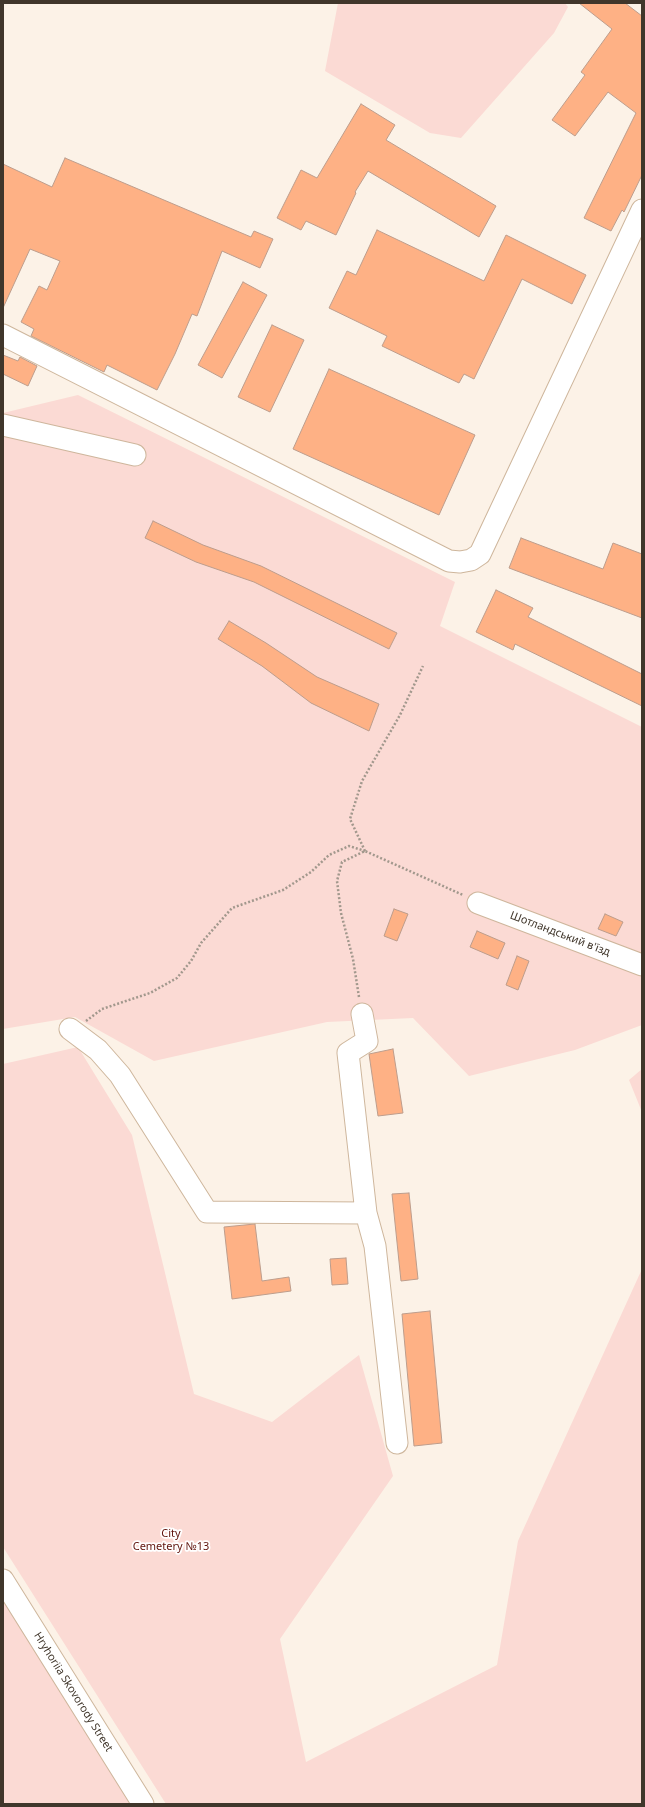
<!DOCTYPE html>
<meta charset="utf-8">
<style>
body{margin:0}
#map{position:relative;width:645px;height:1807px;overflow:hidden;background:#fcf2e7;font-family:"Noto Sans",sans-serif}
canvas{display:block}
.frame{position:absolute;inset:0;border:4px solid #40362b;pointer-events:none}
</style>
<div id="map">
<canvas width="645" height="1807"></canvas>
<div class="frame"></div>
</div>
<script>
const ctx = document.querySelector('canvas').getContext('2d');
ctx.lineJoin = 'round';
function fill(path, color) {
  ctx.fillStyle = color;
  ctx.fill(path, 'evenodd');
}
function shape(rows) {
  const path = new Path2D();
  for (const r of rows) {
    path.moveTo(r[0], r[1]);
    for (let i = 2; i < r.length; i += 2) path.lineTo(r[i], r[i + 1]);
  }
  return path;
}
function stroke(path, color, width, dash) {
  ctx.strokeStyle = color;
  ctx.lineWidth = width;
  ctx.lineCap = dash ? 'butt' : 'round';
  ctx.setLineDash(dash || []);
  ctx.stroke(path);
}
function label(font, color, halo, rows, align = 'center') {
  ctx.font = font + ' "Noto Sans",sans-serif';
  ctx.lineWidth = 3.5;
  ctx.setLineDash([]);
  ctx.textBaseline = 'middle';
  ctx.strokeStyle = halo;
  ctx.fillStyle = color;
  for (const [text, x, y, turn = 0] of rows) {
    ctx.save();
    ctx.translate(x, y);
    ctx.rotate((+turn || 0) * Math.PI / 180);
    ctx.textAlign = isNaN(turn) ? turn : align;
    if (halo) ctx.strokeText(text, 0, 0);
    ctx.fillText(text, 0, 0);
    ctx.restore();
  }
}
const green = shape([
 [338,3,565,3,568,7,554,33,461,138,430,133,325,71],
 [78,395,455,582,440,626,642,727,642,1025,575,1050,469,1076,413,1018,327,1022,154,1061,75,1017,3,1029,3,413],
 [78,1047,132,1135,194,1394,272,1422,359,1355,393,1476,280,1639,306,1762,497,1665,518,1541,642,1269,642,1804,166,1804,3,1547,3,1064],
 [642,1069,642,1112,629,1080],
 [3,1601,131,1804,3,1804]
]);
const building = shape([
 [579,3,625,3,642,16,642,175,624,212,622,210,611,231,584,218,636,113,608,92,575,136,552,120,585,75,581,72,612,29,579,3],
 [361,104,395,125,386,140,496,206,479,237,368,171,355,192,356,193,336,235,306,221,301,230,277,218,301,170,317,178,361,104],
 [65,158,251,237,254,231,273,239,260,268,222,251,197,316,192,314,175,354,157,390,107,365,104,372,31,336,34,329,21,322,39,286,47,290,60,261,30,249,3,308,3,164,52,187,65,158],
 [377,230,484,281,506,235,586,275,572,304,522,279,474,379,464,374,459,383,382,346,387,336,329,308,347,271,356,275,377,230],
 [243,282,267,295,222,378,198,365,243,282],
 [272,325,304,340,270,412,238,397,272,325],
 [3,355,18,361,20,357,37,366,28,386,3,374,3,355],
 [329,369,475,435,439,515,293,449,329,369],
 [153,521,203,545,261,566,397,633,389,649,254,582,196,562,145,538,153,521],
 [521,538,603,569,613,543,642,554,642,618,509,568,521,538],
 [496,590,533,608,528,617,642,674,642,706,515,644,513,650,476,632,496,590],
 [229,621,266,643,317,677,379,704,369,731,311,703,262,666,218,639,229,621],
 [394,909,408,914,397,941,384,936,394,909],
 [605,914,623,922,616,936,598,929,605,914],
 [477,931,505,943,498,959,470,947,477,931],
 [517,956,529,961,518,990,506,985,517,956],
 [393,1049,403,1113,378,1116,369,1054,393,1049],
 [409,1193,418,1279,401,1281,392,1194,409,1193],
 [255,1224,262,1281,289,1277,291,1291,232,1299,224,1227,255,1224],
 [346,1258,348,1284,332,1285,330,1259,346,1258],
 [430,1311,442,1443,414,1446,402,1314,430,1311]
]);
const path = shape([
 [365,851,350,819,362,781,400,715,423,666],
 [359,997,353,959,341,913,337,881,342,862,365,851,463,895],
 [86,1021,102,1009,150,993,177,978,191,961,201,943,232,908,283,890,311,872,329,855,349,846,365,851]
]);
const minor = shape([
 [3,335,449,561,460,562,471,560,480,554,642,210],
 [3,425,135,455],
 [478,903,642,965],
 [362,1014,367,1041,348,1053,366,1213,375,1246,397,1443],
 [70,1029,98,1050,120,1075,207,1212,366,1213],
 [3,1580,143,1804]
]);
const streetNames = [
 ["Шотландський в'їзд",560,934,21],
 ["Hryhoriia Skovorody Street",73,1692,58]
];
const parkNames = [
 ["City",171,1534],
 ["Cemetery №13",171,1547]
];
fill(green, '#fbdad4');
fill(building, '#feb185');
stroke(building, '#bd9d8c', 1);
stroke(minor, '#ceb69c', 23);
stroke(path, '#a2988d', 2.5, [2, 2]);
stroke(minor, '#fff', 21);
label('11px', '#40362b', '#fff', streetNames);
label('11px', '#60130c', '#fff', parkNames);
</script>
